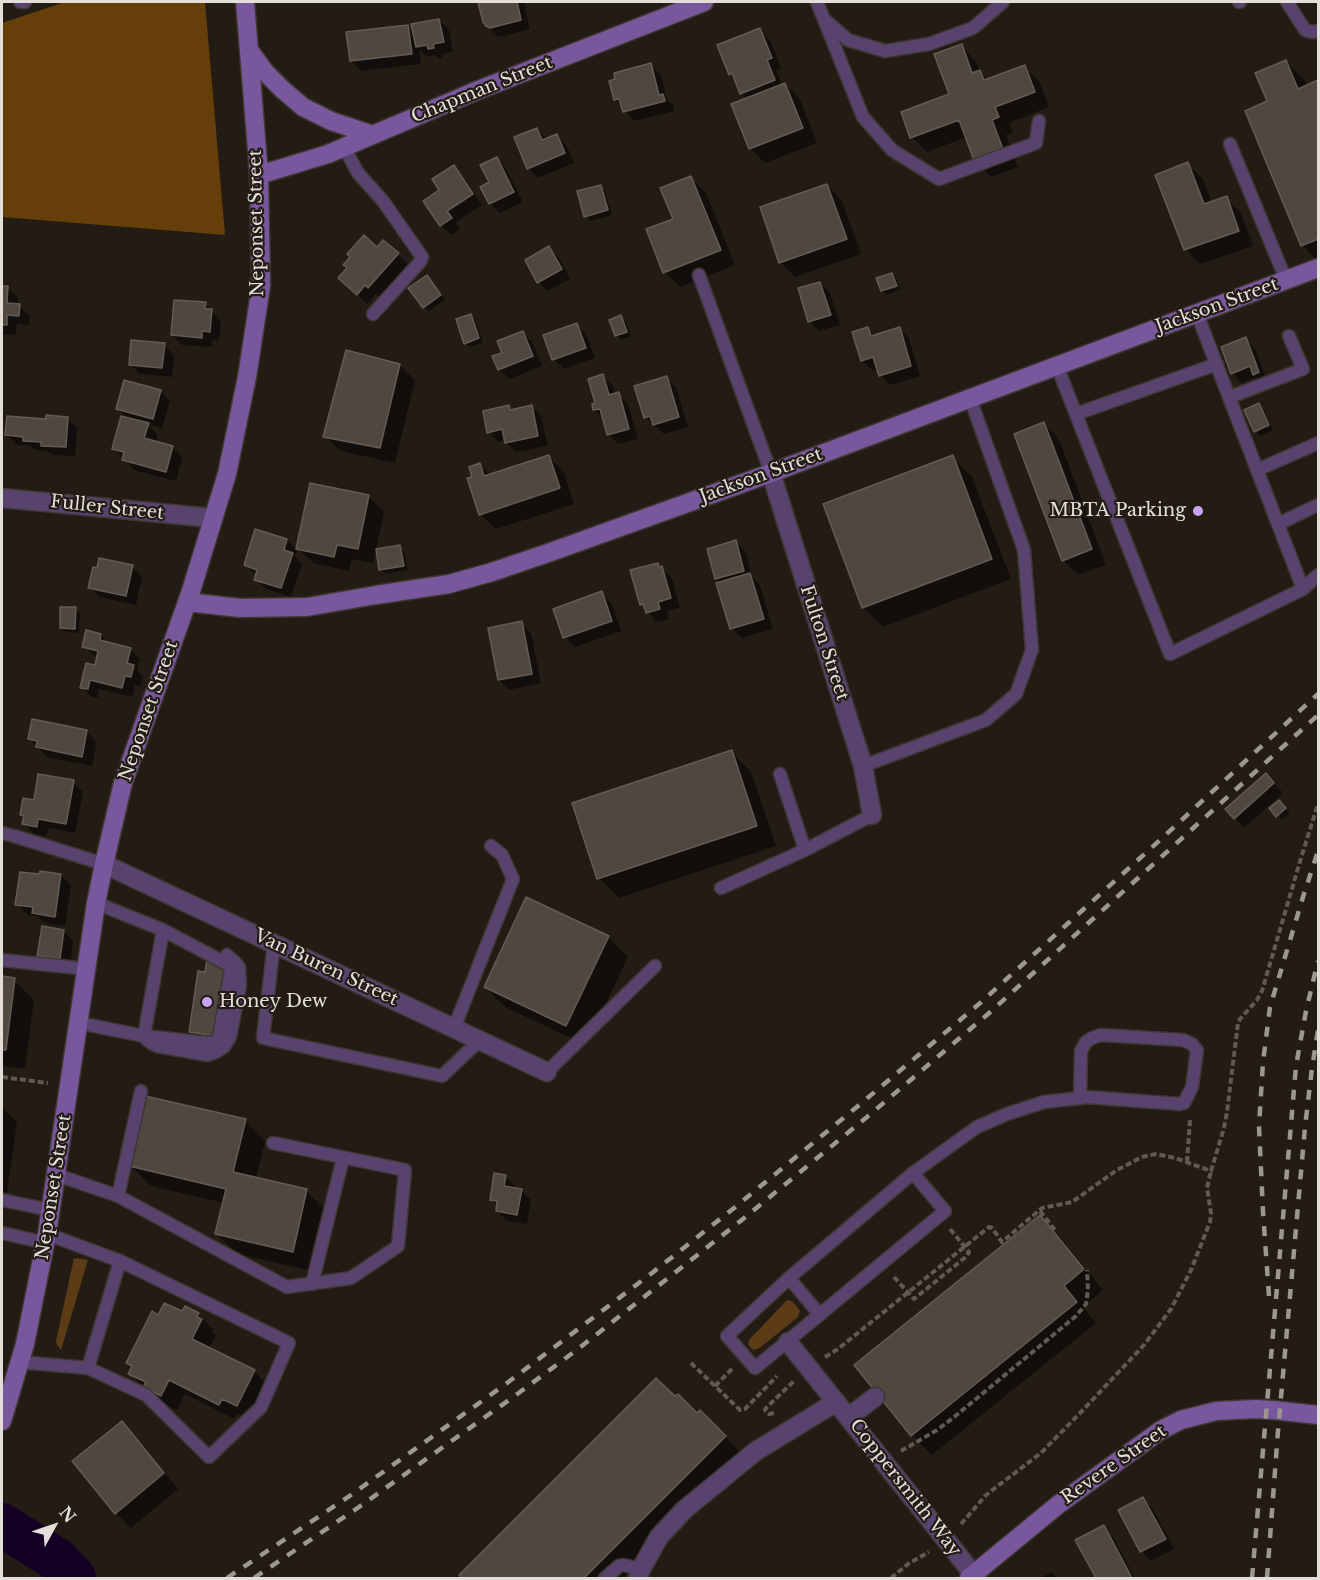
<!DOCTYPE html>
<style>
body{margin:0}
#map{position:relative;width:1320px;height:1580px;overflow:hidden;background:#231c15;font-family:"Libre Baskerville",serif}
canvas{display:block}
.frame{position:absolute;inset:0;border:3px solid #e3ded9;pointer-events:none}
.north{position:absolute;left:24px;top:1496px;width:60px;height:60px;-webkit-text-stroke:4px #231c15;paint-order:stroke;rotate:50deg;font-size:16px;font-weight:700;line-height:24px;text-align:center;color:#e3ded9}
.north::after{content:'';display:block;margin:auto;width:21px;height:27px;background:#e3ded9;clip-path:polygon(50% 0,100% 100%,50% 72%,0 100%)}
</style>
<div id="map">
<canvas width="1320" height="1580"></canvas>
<div class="frame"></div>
<div class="north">N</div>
</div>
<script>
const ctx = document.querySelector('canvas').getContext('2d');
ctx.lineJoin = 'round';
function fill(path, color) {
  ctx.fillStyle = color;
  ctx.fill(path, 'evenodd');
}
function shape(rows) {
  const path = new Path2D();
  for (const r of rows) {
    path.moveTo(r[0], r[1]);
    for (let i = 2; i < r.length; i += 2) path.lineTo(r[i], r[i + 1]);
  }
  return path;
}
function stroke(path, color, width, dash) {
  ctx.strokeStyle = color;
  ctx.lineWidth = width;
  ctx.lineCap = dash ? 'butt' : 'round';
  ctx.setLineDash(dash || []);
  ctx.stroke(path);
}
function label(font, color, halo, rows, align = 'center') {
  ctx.font = font + ' "Libre Baskerville",serif';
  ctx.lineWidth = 4.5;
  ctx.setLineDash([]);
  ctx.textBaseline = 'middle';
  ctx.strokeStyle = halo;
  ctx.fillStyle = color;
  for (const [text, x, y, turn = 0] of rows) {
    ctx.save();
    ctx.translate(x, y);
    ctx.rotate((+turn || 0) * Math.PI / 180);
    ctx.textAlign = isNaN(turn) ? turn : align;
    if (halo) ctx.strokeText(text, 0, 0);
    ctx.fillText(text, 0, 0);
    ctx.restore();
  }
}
const green = shape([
 [74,1258,88,1260,61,1350,57,1345,56,1341],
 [789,1300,793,1302,800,1311,798,1317,761,1347,755,1350,752,1349,748,1344,749,1340,786,1301]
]);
const forest = shape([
 [65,2,205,2,225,235,2,217,2,23]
]);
const shadow = shape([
 [480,2,524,2,530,29,501,37,497,36,485,22],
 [439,20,449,30,453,52,442,54,443,58,439,59,435,55,427,57,419,49,421,64,361,71,351,61,408,27,415,34],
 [760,30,770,40,781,68,776,70,782,85,785,84,800,99,817,143,765,163,750,148,747,99,741,93,736,80,730,74],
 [961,46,976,61,980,72,988,80,1024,67,1040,82,1049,107,1009,123,1013,132,1006,135,1018,167,991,177,976,162,967,137,927,152,912,137,951,95],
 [1286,62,1306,82,1308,86,1318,82,1318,262,1302,245,1269,102],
 [651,65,661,75,667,100,673,105,674,111,634,121,615,99],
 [537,129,547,139,557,136,567,146,574,163,538,178,528,168],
 [497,159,506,169,523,202,500,213,490,204,482,187,491,183],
 [1187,164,1203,179,1212,203,1226,198,1241,213,1253,246,1200,264,1185,249],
 [453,167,463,177,482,205,456,222,460,229,451,235,441,225,441,191],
 [691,178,706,193,735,265,680,287,665,272,648,230,675,219],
 [827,185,842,201,861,254,795,277,780,262],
 [600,186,605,191,612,215,590,221,586,216],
 [384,242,408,264,379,297,376,294,367,304,350,288],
 [549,248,559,258,570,279,548,291,538,282],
 [892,274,897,279,900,290,887,295,882,290],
 [431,281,445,300,429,311,424,307],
 [820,283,830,293,840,325,819,331,809,321],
 [2,287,8,288,18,298,17,306,20,306,30,316,29,325,17,324,16,335,2,334],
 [205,304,221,321,219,341,212,340,212,347,182,345,172,335],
 [470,316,475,320,483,343,470,347,465,343],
 [621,317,626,322,631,336,621,340,616,335],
 [576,324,586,334,595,358,564,369,554,360,545,336],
 [868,329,875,336,900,329,909,338,920,376,890,385,880,375,878,368,872,370,862,360],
 [522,332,532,342,542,366,509,379,499,369,504,354],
 [1245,339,1255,349,1268,382,1265,384,1258,377,1242,383,1232,373],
 [164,345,174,355,172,377,140,374,130,364],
 [400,365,415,380,395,463,340,451,325,436],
 [603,376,613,386,615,395,618,394,628,404,638,439,618,444,608,434,604,419,595,410],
 [666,377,676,387,688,427,664,434,645,417],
 [160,391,170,401,162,428,147,424,158,435,155,443,172,447,182,457,176,481,134,470,114,448,128,419,117,409],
 [1259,405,1263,409,1273,430,1260,436,1255,431],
 [531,406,541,416,548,446,516,452,507,443,506,440,498,442,489,432,508,407,512,411],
 [67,418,77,428,75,456,53,455,48,451,34,450,30,446,17,445,7,435,48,420],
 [1044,424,1059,439,1106,565,1078,575,1063,560],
 [548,456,564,472,574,504,496,529,480,514,474,478,480,465,490,475],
 [952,457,972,477,1011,579,883,627,863,607],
 [311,485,369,497,384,512,373,563,352,559,349,571,313,563,297,548],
 [287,540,297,550,295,556,302,564,291,597,266,589,256,580,257,576,245,565],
 [736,542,746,552,752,577,760,585,773,629,742,638,732,628,721,583,716,578],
 [400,547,404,552,408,570,385,574,381,569],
 [657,564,672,578,680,608,667,611,669,619,657,622,641,604],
 [132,567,142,577,136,605,100,597,90,587],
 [601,593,611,603,621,631,575,647,565,637],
 [76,609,80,614,79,633,66,632,61,628],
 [521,623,531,633,541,683,509,690,499,680],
 [101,635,110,644,130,649,140,659,137,671,143,676,141,686,135,685,132,697,99,689,98,698,92,697,82,687,96,667,98,657,94,656,84,646],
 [34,721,87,732,97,742,92,766,47,757,30,739],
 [731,752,751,772,776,846,619,898,599,878],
 [1266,775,1283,793,1244,828,1235,818],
 [73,782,83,792,75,833,48,828,46,836,34,834,24,824,25,819,21,815,35,802],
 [1279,802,1290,813,1282,820,1271,809],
 [61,875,71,885,65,926,44,923,37,916,27,914,17,904,40,876],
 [64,931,73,941,70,968,49,965,39,955],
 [608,937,628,957,586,1045,505,1007,485,987],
 [199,973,225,1045,200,1041,190,1032],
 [2,978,14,980,34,1000,25,1069,2,1066],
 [2,1107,17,1122,7,1193,2,1192],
 [245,1121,265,1141,256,1179,306,1190,326,1211,313,1271,237,1254,217,1234,224,1203,151,1186,131,1166],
 [505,1176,515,1186,515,1189,521,1190,531,1200,527,1224,507,1221,497,1211,498,1206,492,1200],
 [1040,1217,1060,1237,1103,1290,1083,1307,1096,1323,932,1455,912,1435,856,1366],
 [183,1313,198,1314,213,1329,212,1332,216,1335,209,1349,254,1371,269,1386,252,1420,237,1413,234,1419,185,1394,177,1410,160,1402,130,1374,133,1367,128,1363,159,1317],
 [675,1398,697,1415,700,1412,745,1457,623,1578,465,1578,461,1575],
 [121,1423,136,1438,178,1489,131,1528,116,1513],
 [1143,1499,1153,1509,1174,1549,1151,1561,1141,1551],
 [1103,1527,1113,1537,1135,1578,1097,1578,1077,1541],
 [1051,1572,1058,1578,1041,1578]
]);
const river = shape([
 [2,1525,56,1559,74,1578]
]);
const building = shape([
 [478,2,517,2,521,20,490,28,486,26,483,22,478,2],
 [439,19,444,42,433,44,434,48,428,49,427,45,416,47,411,24,439,19],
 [408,25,412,54,350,61,346,32,408,25],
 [760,28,772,58,767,60,775,80,740,94,732,73,729,75,717,45,760,28],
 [962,44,972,73,980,70,984,80,1025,65,1035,92,995,107,999,117,992,120,1004,152,975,163,959,120,910,138,901,112,949,94,934,54,962,44],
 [1286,60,1298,89,1318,80,1318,239,1301,246,1245,111,1267,101,1255,73,1286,60],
 [651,63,659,95,663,94,665,101,623,112,619,99,614,100,609,81,615,79,614,73,651,63],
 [785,83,803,128,749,149,731,104,785,83],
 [537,128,542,140,557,134,565,153,527,169,514,137,537,128],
 [497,157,514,192,489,204,480,187,489,182,480,165,497,157],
 [1188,162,1204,204,1227,196,1239,231,1184,250,1155,175,1188,162],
 [454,165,473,194,447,211,452,218,440,226,423,201,439,190,432,179,454,165],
 [691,176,721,250,663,273,646,229,673,219,660,188,691,176],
 [827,184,847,239,779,263,760,207,827,184],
 [601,185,608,210,584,217,577,191,601,185],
 [364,235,377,247,383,240,399,253,368,288,365,285,357,295,338,278,347,268,343,265,350,257,347,254,364,235],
 [549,246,562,269,537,283,525,260,549,246],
 [892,273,897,286,881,291,876,278,892,273],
 [427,275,441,295,423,308,408,288,427,275],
 [820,282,831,315,808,322,798,288,820,282],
 [2,286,8,286,7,303,20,304,19,316,7,315,7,325,2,325,2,286],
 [174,300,206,302,205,309,212,309,210,332,202,331,202,338,171,335,174,300],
 [471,314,479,338,464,344,456,319,471,314],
 [621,315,627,332,615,336,609,320,621,315],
 [577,323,586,348,552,360,543,335,577,323],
 [868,327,871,336,900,327,911,366,879,376,873,357,861,361,852,332,868,327],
 [523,331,533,356,498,370,492,356,502,353,497,341,523,331],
 [1246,337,1259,372,1253,375,1250,366,1231,374,1221,347,1246,337],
 [131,340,165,343,162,368,129,365,131,340],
 [346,350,400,364,380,448,323,437,346,350],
 [603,374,609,395,619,392,629,429,607,435,600,409,593,410,592,404,595,403,588,379,603,374],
 [667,376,679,417,653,425,650,416,644,418,634,386,667,376],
 [124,380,161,390,153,419,116,409,124,380],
 [1259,403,1269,425,1254,432,1244,410,1259,403],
 [509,405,510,410,532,405,538,436,505,443,502,429,487,433,483,411,509,405],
 [46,415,68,417,66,447,41,446,41,442,23,441,23,437,5,435,7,416,46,419,46,415],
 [121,416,149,423,144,438,173,446,166,472,122,460,124,452,112,449,121,416],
 [1044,422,1092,549,1062,561,1014,434,1044,422],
 [549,455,560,488,479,515,467,478,472,477,469,467,480,463,484,476,549,455],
 [953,455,992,559,862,608,823,504,953,455],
 [310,483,369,495,358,549,337,545,334,557,296,549,310,483],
 [255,529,287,539,284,550,293,553,281,588,254,580,257,570,244,565,255,529],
 [736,540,744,571,715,579,707,549,736,540],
 [400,545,404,566,379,570,376,549,400,545],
 [99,558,133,565,126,596,88,588,93,567,97,568,99,558],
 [658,563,659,567,662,566,671,598,658,602,660,609,646,613,643,604,640,605,630,570,658,563],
 [750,573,764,619,730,629,716,583,750,573],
 [602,591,612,621,563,638,553,609,602,591],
 [60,607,76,607,75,629,60,628,60,607],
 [522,621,532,674,498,680,488,628,522,621],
 [86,630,101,634,100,640,131,648,127,663,134,665,131,677,125,676,122,688,90,680,88,689,80,688,86,663,95,665,98,651,82,647,86,630],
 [32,719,87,730,82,757,36,747,37,741,28,739,32,719],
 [732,750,757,826,597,879,572,803,732,750],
 [1266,773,1274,783,1234,819,1225,809,1266,773],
 [38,774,74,780,66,824,38,819,37,827,22,824,24,816,20,815,23,798,34,800,38,774],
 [1279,800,1286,808,1276,817,1269,808,1279,800],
 [40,871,61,874,55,917,32,913,33,907,15,905,20,872,39,874,40,871],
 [526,897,609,936,566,1026,484,987,526,897],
 [42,926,64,930,60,959,37,956,42,926],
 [207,958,227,969,215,1036,189,1032,198,971,205,972,207,958],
 [2,976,15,978,6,1050,2,1050,2,976],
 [145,1096,246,1119,233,1172,307,1189,293,1252,215,1234,226,1189,129,1166,145,1096],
 [494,1173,506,1175,504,1186,522,1189,517,1215,496,1211,497,1201,490,1200,494,1173],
 [1040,1215,1084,1269,1064,1286,1077,1302,911,1436,854,1365,1040,1215],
 [164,1303,182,1311,185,1306,199,1313,197,1317,202,1319,192,1339,255,1370,237,1406,222,1399,219,1405,169,1380,161,1396,143,1387,146,1382,128,1374,132,1366,126,1363,152,1311,158,1315,164,1303],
 [656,1378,675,1396,678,1394,697,1413,700,1410,726,1436,584,1578,462,1578,459,1575,656,1378],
 [122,1421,164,1473,115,1514,72,1461,122,1421],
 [1143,1497,1166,1539,1140,1552,1118,1510,1143,1497],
 [1104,1525,1132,1578,1096,1578,1075,1540,1104,1525]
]);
const path = shape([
 [2,1077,48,1083],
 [1187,1162,1190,1120],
 [1040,1211,1055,1230],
 [894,1277,914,1299,967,1256,969,1252,950,1229],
 [825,1357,838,1349,989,1227,992,1228,1002,1242,1042,1208,1072,1202,1117,1170,1142,1157,1156,1154,1175,1158,1211,1171,1224,1128,1227,1112,1238,1023,1240,1019,1257,1000,1262,991,1301,858,1318,804],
 [691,1363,740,1410,745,1409,777,1376],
 [715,1386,732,1369],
 [774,1413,769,1414,765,1410,766,1408,794,1381],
 [901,1451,937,1430,953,1418,1076,1316,1086,1304,1088,1290,1087,1270],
 [961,1524,986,1495,1041,1453,1083,1410,1144,1345,1171,1309,1191,1270,1210,1222,1211,1213,1207,1188,1211,1171],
 [891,1578,908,1564,929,1552]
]);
const lane = shape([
 [20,2,25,2],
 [817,2,863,117,892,150,939,179,1036,143,1039,121],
 [1239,2,1240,2],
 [1287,2,1305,30,1312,32,1318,31],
 [825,20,848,40,885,51,929,44,973,28,1003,2],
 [1230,144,1286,280],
 [344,147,358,173,383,201,422,257,420,262,373,314],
 [699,275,771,473],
 [1057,366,1170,654,1303,589,1197,314],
 [1230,397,1303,369,1289,336],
 [1076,414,1217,364],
 [1257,470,1318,443],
 [1278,524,1318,505],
 [1303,589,1318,575],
 [863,766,986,720,1016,694,1032,650,1024,550,970,398],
 [780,774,805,850],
 [2,833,14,836,104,864],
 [721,888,805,850,872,815],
 [274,943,263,1038,442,1076,480,1040],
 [2,960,87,969],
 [79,1023,144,1036,208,1043,215,1042,219,1037,230,975,231,969,229,965,163,930,96,903],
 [454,1028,513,879,502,855,491,846],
 [144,1036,163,930],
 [146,1039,151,1043,157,1046,208,1055,216,1052,224,1047,230,1037,240,985,239,967,236,963,227,955],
 [547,1072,655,966],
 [913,1173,945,1211,755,1368,727,1336,789,1278,913,1173],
 [913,1173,977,1127,1007,1114,1044,1102,1080,1098,1086,1097,1180,1104,1184,1103,1192,1087,1197,1050,1192,1044,1183,1040,1101,1035,1092,1038,1086,1042,1081,1051,1080,1098],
 [57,1175,118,1196,287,1287,351,1278,398,1246,405,1170,273,1143],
 [118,1196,141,1091],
 [2,1200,50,1210],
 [2,1233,46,1243],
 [789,1278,820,1315],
 [312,1284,343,1158],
 [19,1362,88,1368,146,1395,209,1457,261,1407,289,1343,120,1261,47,1234],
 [88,1368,120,1261],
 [605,1578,619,1566,623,1565,641,1569]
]);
const street = shape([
 [771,473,863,766,872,815],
 [2,498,213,518],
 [104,864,547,1072],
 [788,1342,974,1575],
 [849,1417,875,1397],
 [638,1578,641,1569,659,1537,684,1510,756,1451,836,1402]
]);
const secondary = shape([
 [249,50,265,72,282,89,303,107,331,121,373,135],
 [259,175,328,154,476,91,704,2],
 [187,602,240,608,307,607,376,595,449,584,492,572,548,553,771,473,1318,268],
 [2,1421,25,1344,47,1234,96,903,104,864,123,783,191,591,227,474,247,377,261,286,259,175,245,2],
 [969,1578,1059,1504,1161,1430,1181,1420,1216,1411,1256,1409,1273,1410,1318,1415]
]);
const rail = shape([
 [1269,1296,1263,1212,1259,1126,1263,1062,1270,1007,1303,897,1318,851],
 [227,1578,351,1495,507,1383,652,1273,734,1208,858,1106,979,1004,1160,840,1318,694],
 [254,1578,359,1507,516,1395,578,1349,743,1219,867,1117,988,1014,1318,715],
 [1252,1578,1296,1066,1306,1011,1318,961],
 [1267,1578,1278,1431,1305,1127,1312,1068,1318,1030]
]);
const markers = [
 [1198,511,6,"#c8a6ef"],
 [207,1002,6,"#c8a6ef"]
];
const streetNames = [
 ["Chapman Street",482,90,-22],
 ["Neponset Street",257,223,-91],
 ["Jackson Street",1217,306,-20],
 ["Jackson Street",761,476,-20],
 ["Fuller Street",107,508,6],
 ["Fulton Street",824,643,72],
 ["Neponset Street",149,711,-71],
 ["Van Buren Street",326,968,25],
 ["Neponset Street",54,1187,-81],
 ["Revere Street",1114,1465,-35],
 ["Coppersmith Way",905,1488,52]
];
const poiNames = [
 ["MBTA Parking",1186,511],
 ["Honey Dew",219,1002,"left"]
];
fill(green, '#5c3b17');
fill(forest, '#663e0a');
fill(shadow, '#0007');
stroke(river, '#130024', 44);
fill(building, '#4f4740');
stroke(building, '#645c54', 1.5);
stroke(lane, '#3e3730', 15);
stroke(street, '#3e3730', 21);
stroke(secondary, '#3e3730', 21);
stroke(path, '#605a53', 4, [6, 3]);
stroke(lane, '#58436f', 12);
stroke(street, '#58436f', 18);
stroke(secondary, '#79579d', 18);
stroke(rail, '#9c9791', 4.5, [10, 10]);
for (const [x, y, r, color] of markers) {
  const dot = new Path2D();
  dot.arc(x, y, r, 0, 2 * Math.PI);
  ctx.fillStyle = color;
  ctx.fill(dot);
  stroke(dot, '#231c15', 2);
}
label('18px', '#e3ded9', '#231c15', streetNames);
label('18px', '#e3ded9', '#231c15', poiNames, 'right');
</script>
